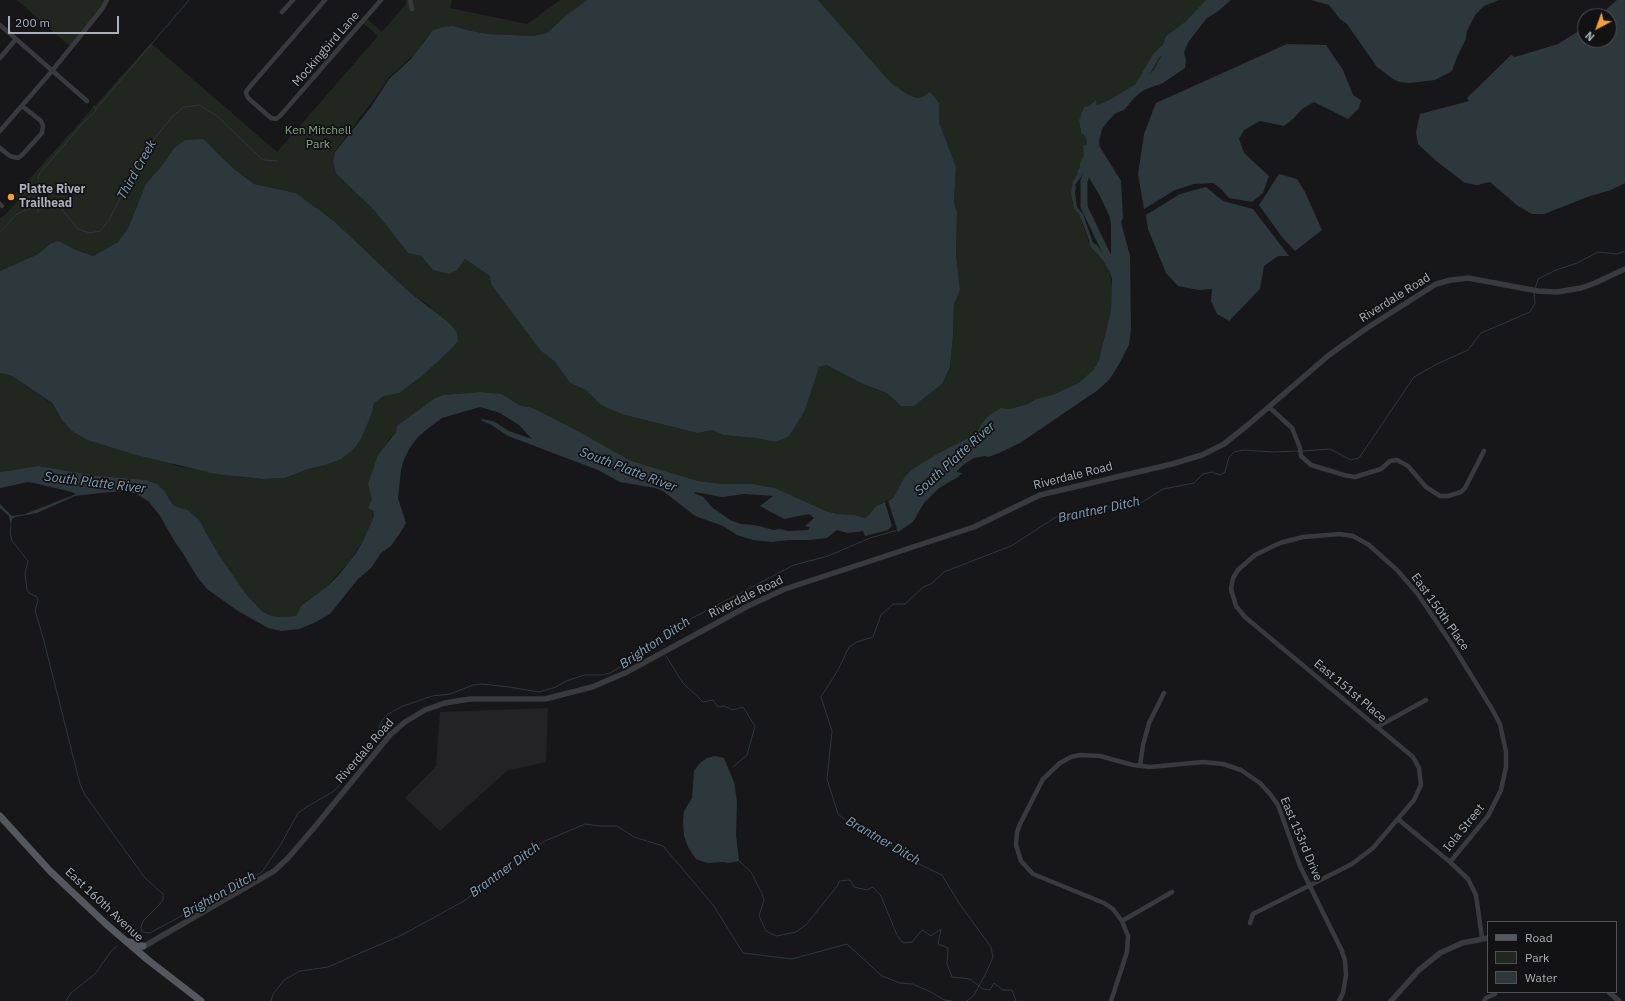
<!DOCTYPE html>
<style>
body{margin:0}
#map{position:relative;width:1625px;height:1001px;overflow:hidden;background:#171719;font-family:"IBM Plex Sans",sans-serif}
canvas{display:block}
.legend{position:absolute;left:1487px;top:921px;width:130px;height:72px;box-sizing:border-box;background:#121214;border:1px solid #4e5156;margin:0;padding:5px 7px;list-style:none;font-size:12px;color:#a9b0b9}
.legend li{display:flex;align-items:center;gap:8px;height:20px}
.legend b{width:20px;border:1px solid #4e5156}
.north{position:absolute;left:1577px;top:8px;width:40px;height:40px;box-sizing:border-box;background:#121214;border:1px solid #4e5156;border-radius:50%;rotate:221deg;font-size:11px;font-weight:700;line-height:16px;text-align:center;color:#a9b0b9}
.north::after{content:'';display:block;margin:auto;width:14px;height:18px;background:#f3a036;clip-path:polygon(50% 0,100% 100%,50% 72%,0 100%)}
.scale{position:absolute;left:8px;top:16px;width:111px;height:18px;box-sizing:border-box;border:2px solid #a9b0b9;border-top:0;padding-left:5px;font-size:12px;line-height:14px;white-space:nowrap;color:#a9b0b9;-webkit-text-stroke:3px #121214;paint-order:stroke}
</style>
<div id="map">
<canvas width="1625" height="1001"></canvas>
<ul class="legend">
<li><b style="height:5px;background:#54575d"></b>Road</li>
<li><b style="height:11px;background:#1f271f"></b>Park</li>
<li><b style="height:11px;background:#2d383d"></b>Water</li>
</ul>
<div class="north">N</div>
<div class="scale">200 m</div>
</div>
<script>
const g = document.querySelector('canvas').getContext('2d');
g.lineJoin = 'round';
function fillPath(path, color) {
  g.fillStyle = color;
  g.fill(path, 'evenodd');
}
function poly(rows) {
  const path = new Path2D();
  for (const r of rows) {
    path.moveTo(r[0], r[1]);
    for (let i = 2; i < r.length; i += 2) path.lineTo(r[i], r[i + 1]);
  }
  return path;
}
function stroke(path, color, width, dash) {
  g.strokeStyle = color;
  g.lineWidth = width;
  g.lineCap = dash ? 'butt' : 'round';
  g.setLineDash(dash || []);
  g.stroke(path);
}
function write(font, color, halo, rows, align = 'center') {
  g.font = font + ' "IBM Plex Sans",sans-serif';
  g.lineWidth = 3.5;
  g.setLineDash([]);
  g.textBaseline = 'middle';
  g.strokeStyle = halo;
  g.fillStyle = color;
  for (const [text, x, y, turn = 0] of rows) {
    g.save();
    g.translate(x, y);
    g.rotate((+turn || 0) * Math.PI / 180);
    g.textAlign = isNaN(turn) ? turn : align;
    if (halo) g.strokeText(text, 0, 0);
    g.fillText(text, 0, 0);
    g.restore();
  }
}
fillPath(poly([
 [548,708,546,762,507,771,440,831,405,798,436,766,440,712]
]), '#232326');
fillPath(poly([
 [17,0,107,0,72,46,67,44],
 [406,0,452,0,450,8,527,24,560,0,587,0,563,18,547,33,533,36,489,34,471,31,453,26,433,30,423,42,418,51,387,79,383,87,333,154,335,152,333,161,357,192,375,211,408,253,421,256,433,270,457,270,465,259,490,276,541,351,554,361,570,383,586,390,601,405,698,433,713,430,723,435,756,438,775,442,805,410,818,367,825,365,863,384,887,393,901,406,914,406,942,384,950,367,953,335,954,304,960,290,956,255,957,212,954,202,956,167,939,122,939,103,923,97,916,98,907,94,891,83,818,0,1206,0,1185,22,1166,36,1162,47,1167,44,1169,47,1163,53,1154,70,1141,81,1109,100,1097,105,1096,101,1089,106,1084,107,1079,120,1081,133,1083,134,1086,138,1087,144,1083,146,1084,155,1071,196,1074,209,1079,214,1090,246,1102,259,1110,272,1112,287,1111,310,1099,360,1094,369,1079,383,1052,395,1036,399,1028,404,1010,409,1001,408,982,423,977,432,972,437,962,441,904,478,894,497,876,506,869,515,864,518,855,515,837,514,826,511,775,488,753,484,723,484,698,481,631,461,578,431,533,408,519,405,502,394,480,392,443,395,435,398,398,426,396,432,389,439,376,463,371,478,370,491,372,499,371,504,374,516,363,541,349,562,324,589,302,605,296,616,278,617,269,615,263,612,246,594,219,555,206,531,181,508,174,506,169,498,146,480,98,476,38,466,0,472,0,373,12,376,52,404,62,420,177,466,240,477,262,479,285,478,308,469,325,465,355,448,362,437,372,413,374,403,384,396,398,393,431,307,407,290,334,221,296,193,254,184,234,169,216,151,174,148,163,164,146,184,128,228,118,242,93,256,76,250,50,244,38,254,0,271,0,218,7,213,18,200,14,196,151,43,277,152,378,36,362,22,366,18,382,32,406,4]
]), '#1f271f');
fillPath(poly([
 [587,0,818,0,891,83,907,94,916,98,923,97,930,92,939,103,939,122,956,167,954,202,957,212,956,255,960,290,954,304,953,335,950,367,942,384,914,406,901,406,887,393,863,384,826,365,819,367,805,410,789,436,775,442,756,438,723,435,713,430,698,433,622,414,601,405,586,390,570,383,554,361,541,351,491,284,490,276,465,259,457,270,449,274,433,270,421,256,408,253,375,211,336,173,333,161,335,152,371,107,389,79,411,59,433,30,443,27,453,26,471,31,489,34,533,36,547,33,563,18],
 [1206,0,1231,0,1217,12,1207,18,1189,41,1184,52,1186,60,1185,68,1163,83,1144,90,1135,97,1124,110,1116,113,1108,121,1102,129,1099,141,1100,147,1121,181,1123,218,1121,222,1130,256,1131,330,1129,345,1118,366,1109,380,1098,390,1020,443,999,453,988,457,985,456,974,458,963,465,956,472,962,473,958,477,939,488,924,503,913,522,898,532,888,501,894,497,904,478,911,470,939,453,972,436,977,432,982,423,989,415,1001,408,1010,409,1028,404,1036,399,1052,395,1079,383,1094,369,1099,360,1111,310,1112,279,1110,272,1102,259,1090,246,1089,240,1079,214,1074,209,1071,194,1073,181,1077,175,1078,170,1080,168,1080,163,1084,155,1083,146,1087,144,1086,138,1083,134,1081,133,1079,120,1084,107,1089,106,1096,100,1097,105,1109,100,1141,81,1154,70,1163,53,1169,47,1167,44,1162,47,1166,36,1185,22],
 [1085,171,1100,196,1109,215,1111,223,1111,269,1103,254,1097,245,1093,243,1083,214,1077,207,1075,193,1076,187,1075,185],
 [1311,0,1499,0,1484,6,1475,15,1467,31,1465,41,1457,57,1452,71,1435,80,1410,83,1400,82,1393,79,1377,67,1347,24,1340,19,1329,5],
 [1617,0,1625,0,1625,183,1611,190,1590,196,1544,214,1532,214,1518,206,1490,182,1477,185,1465,183,1435,160,1418,144,1416,132,1420,114,1469,101,1467,98,1511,55,1515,57,1558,44,1585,27,1585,40,1609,40,1609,16,1599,16],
 [1287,44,1326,45,1343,70,1353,95,1361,100,1359,108,1348,119,1314,102,1302,109,1294,118,1284,126,1260,121,1244,130,1239,139,1244,153,1269,176,1263,193,1252,202,1229,198,1221,189,1213,183,1194,184,1175,190,1144,209,1138,174,1144,134,1156,103],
 [203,139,234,169,254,184,296,193,334,221,407,290,449,323,457,333,458,341,450,350,423,375,399,393,384,396,374,403,372,413,362,437,355,448,341,459,325,465,308,469,285,478,262,479,216,474,136,455,88,440,72,431,62,420,52,403,12,376,0,373,0,271,38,254,50,244,58,241,76,250,93,256,118,242,128,228,146,184,163,164,174,148,185,140],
 [1279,174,1297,179,1305,192,1322,230,1295,251,1282,237,1259,205],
 [1206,187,1223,201,1253,209,1289,256,1278,256,1264,266,1260,289,1229,321,1217,314,1211,301,1212,289,1199,290,1178,286,1166,273,1148,229,1146,215,1180,194],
 [480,392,502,394,519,405,533,408,578,431,631,461,698,481,723,484,753,484,775,488,826,511,837,514,855,515,864,518,869,515,876,506,885,502,892,526,888,530,865,536,863,531,847,533,837,530,827,538,810,540,788,540,772,542,753,540,737,535,723,526,695,516,663,491,655,488,620,482,598,470,508,436,490,424,482,421,481,419,493,421,509,431,532,439,519,425,500,413,480,407,442,418,426,430,417,438,409,449,403,462,401,470,398,498,406,523,402,530,391,546,381,553,371,568,358,579,330,614,314,623,299,629,281,631,268,628,238,611,207,589,198,578,182,552,175,542,160,516,149,502,137,494,124,491,100,493,75,496,37,513,15,517,12,519,11,526,9,516,0,508,0,504,12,516,25,514,76,494,72,492,34,483,28,482,0,488,0,472,38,466,98,476,146,480,157,484,164,491,174,506,187,510,199,520,219,555,246,594,263,612,269,615,278,617,296,616,302,605,324,589,338,576,356,553,363,541,374,516,373,511,368,508,372,499,368,484,378,455,396,432,397,426,435,398,443,395],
 [695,492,722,497,744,494,773,496,760,506,784,519,809,514,814,518,805,526,810,527,808,530,788,531,780,529,774,530,754,525,741,524,730,520,713,508,703,497,694,493],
 [715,756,724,758,734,782,737,801,736,835,739,861,728,863,723,862,707,863,696,859,688,847,684,836,683,821,684,811,692,798,694,771,700,763,707,758]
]), '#2d383d');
stroke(poly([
 [96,109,189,0],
 [38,180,39,174,83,123,95,112,96,109,93,106],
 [38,194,38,212],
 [0,232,17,214,39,204,46,203,60,207,78,229,90,233,100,231,109,220,131,177,154,139,172,117,184,107,199,105,217,116,263,160,278,161],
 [1535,289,1538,279,1556,270,1577,263,1598,252,1617,254,1625,251],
 [1303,451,1330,449,1351,460,1359,458,1414,377,1437,364,1468,350,1481,333,1530,312,1535,303,1534,292],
 [11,526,10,533,12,541,28,561,25,574,27,590,29,593,37,597,38,601,35,610,44,641,80,784,85,795,145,878,163,894,163,900,158,906,143,921,141,927,142,932],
 [659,641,665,646],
 [666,656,683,683,703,702,713,700,718,707,724,706,733,710,743,707,755,726,747,755,733,767],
 [739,861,751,872,762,894,764,900,759,916,766,931,776,936,796,932,806,925,838,885,839,881,850,880,854,887,867,890,873,887,881,896,897,935,903,943,912,942,922,930,931,936,941,929,938,944,948,948,947,964,952,977,970,979,983,989,990,990,994,983,1003,990,1012,990,1016,1001],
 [143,932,150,933,262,872,281,844,298,813,305,808,334,791,344,780,351,765,372,746,382,720,388,714,403,706,432,696,450,694,473,685,482,684,509,687,539,692,556,687,566,681,584,675,602,675,610,673,641,655,677,626,794,565,828,556,870,538,898,530],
 [66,1001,71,993,95,974,112,950,117,946],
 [271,1001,273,994,284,980,300,971,328,967,402,935,464,901,510,864,545,841,585,824,599,826,617,826,634,837,663,846,714,906,743,953,792,959,847,944,882,976,900,983,913,984,931,992,944,1000,952,1001],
 [967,1001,974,995,986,973,993,957,991,947,959,903,942,875,921,865,889,844,855,828,838,814,827,779,832,731,821,697,838,670,849,647,857,642,873,637,881,615,893,604,905,604,923,587,931,584,944,572,1011,546,1056,517,1098,510,1118,504,1141,503,1163,489,1194,483,1203,474,1212,472,1220,475,1225,472,1229,457,1234,452,1244,450,1273,452,1299,451]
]), '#2d383d', 1);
stroke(poly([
 [1138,87,1156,56,1175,38],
 [1089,167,1084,181,1084,207,1115,271]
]), '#2d383d', 7);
stroke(poly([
 [325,0,247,90,246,93,248,98,271,118,276,119,280,116,381,0],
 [410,0,412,9],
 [282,12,293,0],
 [0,25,87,101],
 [0,58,16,39],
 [0,131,52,71,102,9,107,0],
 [0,148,10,156,18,158,22,155,42,133,43,126,41,121,22,106],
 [0,204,2,206],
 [1269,407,1292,428,1300,448,1301,456,1311,465,1344,475,1355,477,1381,469,1390,461,1397,460,1408,466,1426,487,1440,496,1448,496,1461,492,1465,488,1484,451],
 [1377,727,1426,700],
 [1140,766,1143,745,1149,723,1164,693],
 [1399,820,1450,862,1468,879,1476,895,1482,938],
 [1122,921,1172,892],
 [1250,923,1253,914,1352,864,1373,848,1414,800,1421,785,1419,768,1413,757,1245,617,1236,606,1231,589,1233,578,1238,570,1255,555,1280,543,1303,537,1340,534,1353,536,1369,545,1397,570,1417,593,1453,646,1492,709,1500,724,1506,752,1506,767,1501,790,1488,816,1450,862],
 [1111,1001,1127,952,1128,936,1122,921,1113,909,1104,903,1033,874,1021,861,1016,845,1017,832,1020,824,1043,779,1060,763,1071,757,1080,755,1100,756,1133,765,1150,767,1203,762,1223,764,1241,770,1260,783,1270,794,1278,805,1300,866,1342,951,1345,961,1346,975,1343,993,1339,1001],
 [1484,1001,1486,998,1495,994]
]), '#383a3e', 4.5);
stroke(poly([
 [141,948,274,871,288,858,313,829,390,735,405,722,425,710,445,703,470,699,545,699,592,687,625,673,748,606,785,589,974,527,1040,495,1172,464,1202,455,1224,444,1249,424,1329,355,1367,328,1436,284,1451,280,1468,278,1538,291,1557,292,1581,288,1595,283,1625,269],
 [1609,992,1619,1001],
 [1391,1001,1419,970,1440,953,1462,943,1488,938]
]), '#383a3e', 5.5);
stroke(poly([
 [0,816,50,871,106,924,148,960,201,1001],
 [130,942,136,945,143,946]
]), '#54575d', 7);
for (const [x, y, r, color] of [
 [11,197,4,"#f3a036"]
]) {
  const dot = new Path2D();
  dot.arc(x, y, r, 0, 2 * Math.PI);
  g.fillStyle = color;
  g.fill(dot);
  stroke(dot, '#121214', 1.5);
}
write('12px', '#a9b0b9', '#121214', [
 ["Mockingbird Lane",326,49,-49],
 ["Riverdale Road",1395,298,-32],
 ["Riverdale Road",1073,476,-14],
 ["Riverdale Road",746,597,-26],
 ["East 150th Place",1440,612,55],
 ["East 151st Place",1350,691,40],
 ["Riverdale Road",365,751,-49],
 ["Iola Street",1464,828,-51],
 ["East 153rd Drive",1301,839,67],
 ["East 160th Avenue",104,905,43]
]);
write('12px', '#82a480', '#121214', [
 ["Ken Mitchell",318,131],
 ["Park",318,145]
]);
write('bold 12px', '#a9b0b9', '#121214', [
 ["Platte River",19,190],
 ["Trailhead",19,204]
], 'left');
write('italic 13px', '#80a1b4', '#121214', [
 ["Third Creek",137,170,-61],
 ["South Platte River",955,459,-42],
 ["South Platte River",628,470,21],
 ["South Platte River",95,483,7],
 ["Brantner Ditch",1099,510,-12],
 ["Brighton Ditch",655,643,-34],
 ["Brantner Ditch",883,841,30],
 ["Brantner Ditch",505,870,-36],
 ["Brighton Ditch",219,895,-29]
]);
</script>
